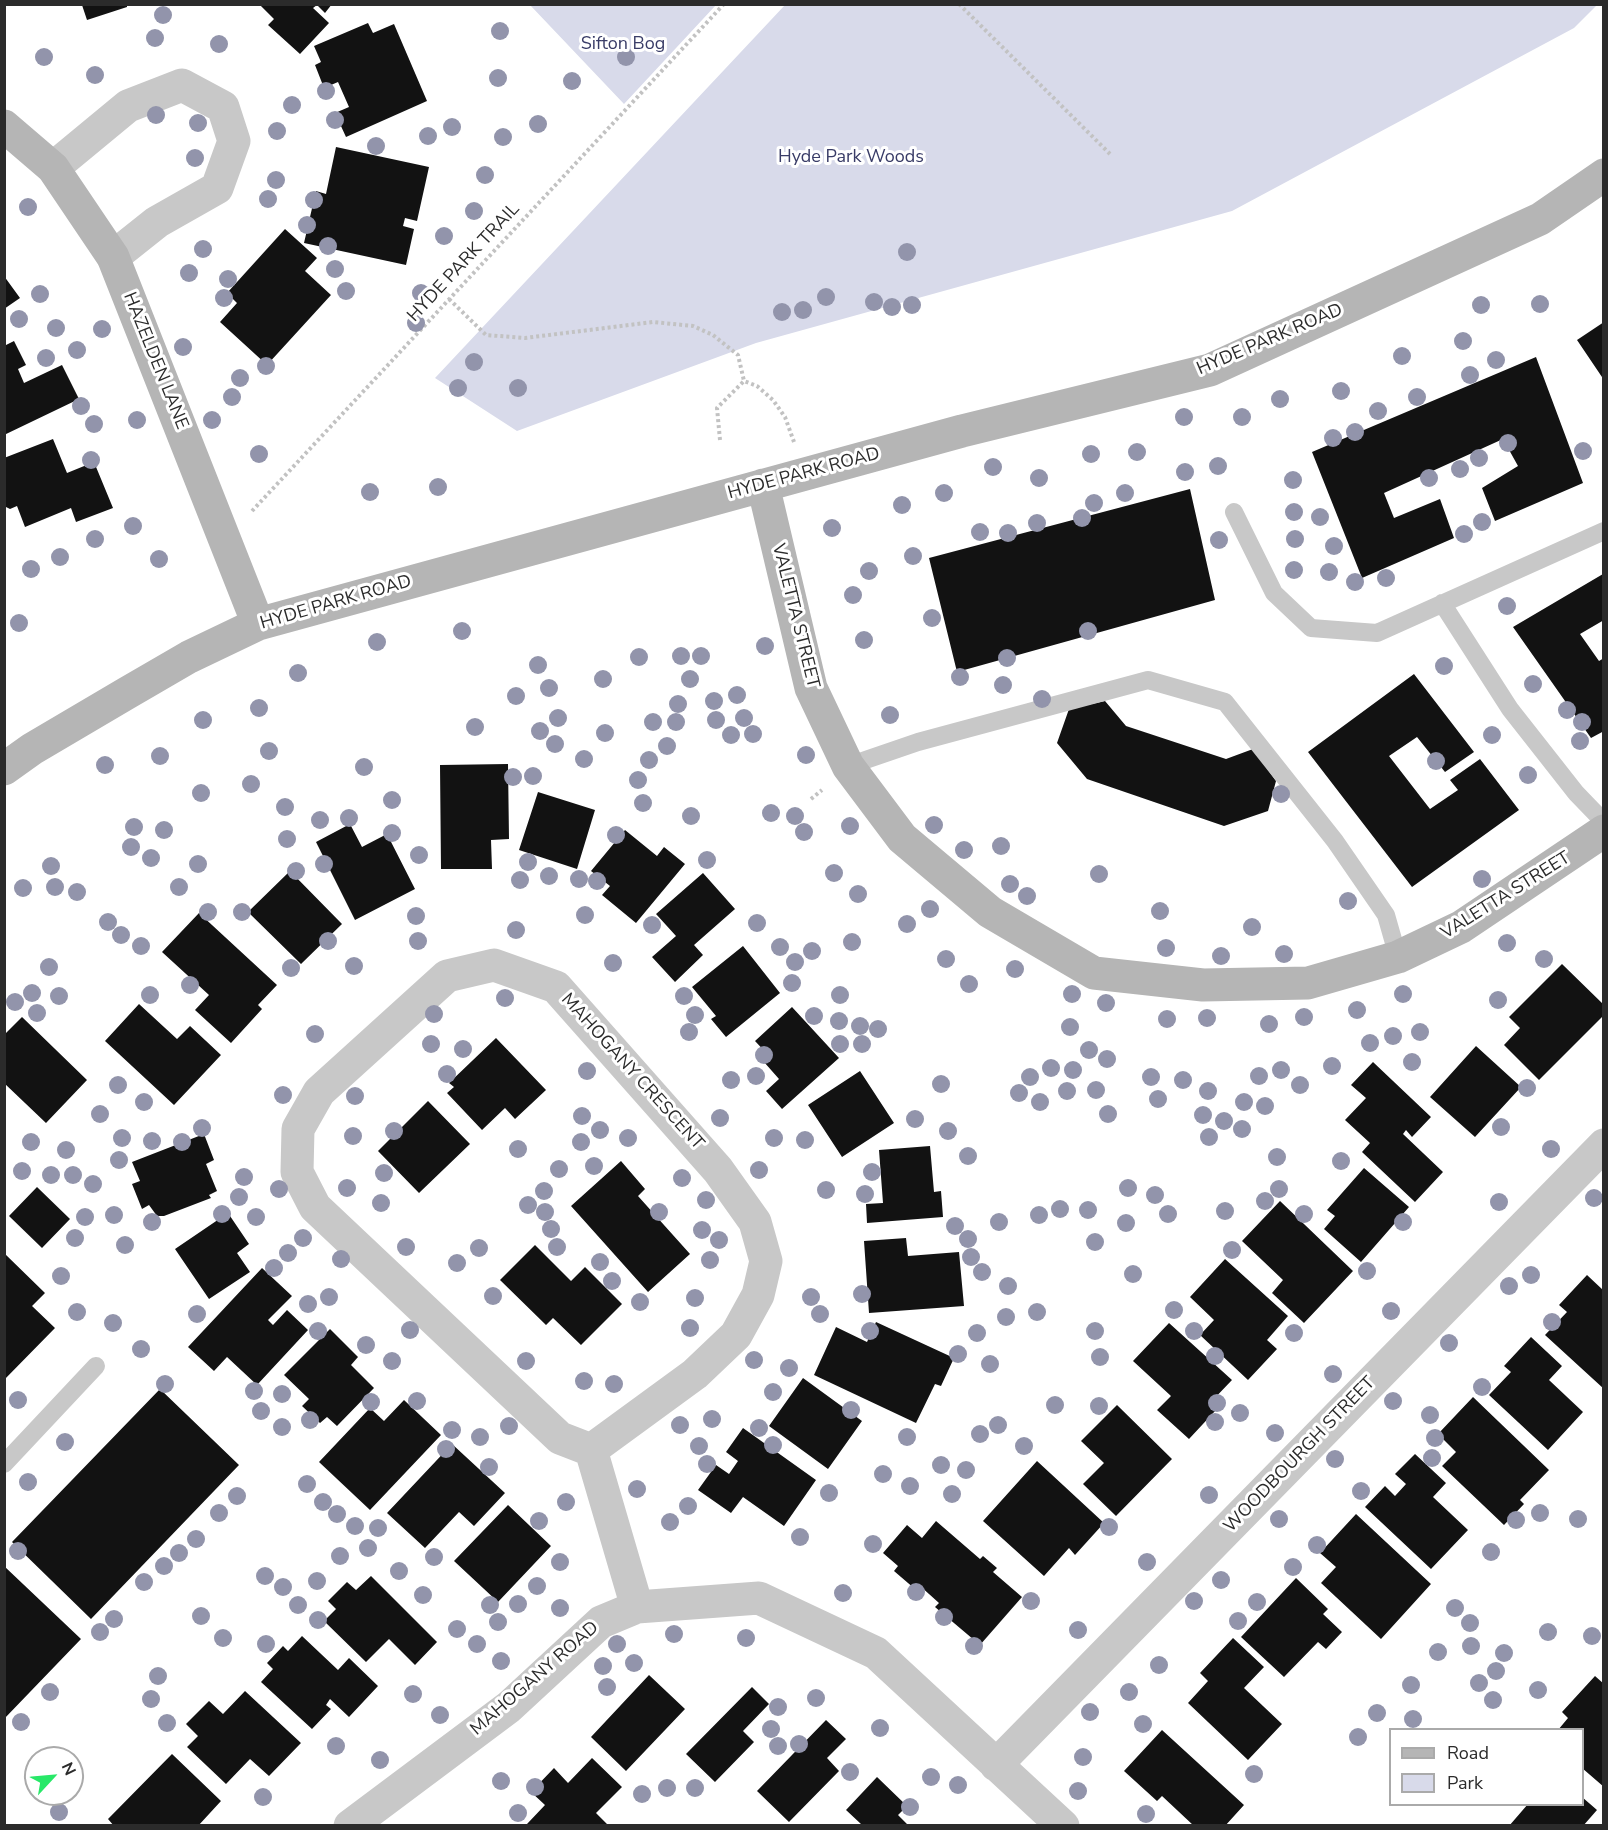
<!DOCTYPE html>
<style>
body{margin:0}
#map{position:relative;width:1608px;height:1830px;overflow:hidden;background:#fff;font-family:"Nunito Sans",sans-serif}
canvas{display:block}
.frame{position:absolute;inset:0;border:6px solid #2b2b2b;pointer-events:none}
.legend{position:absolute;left:1389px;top:1728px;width:195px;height:78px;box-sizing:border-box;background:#fff;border:2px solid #aaa;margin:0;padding:8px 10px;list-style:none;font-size:18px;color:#2b2b2b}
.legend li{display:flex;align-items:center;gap:12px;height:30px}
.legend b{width:30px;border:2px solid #aaa}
.north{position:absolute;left:24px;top:1746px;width:60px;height:60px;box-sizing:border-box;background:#fff;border:2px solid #aaa;border-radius:50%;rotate:64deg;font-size:16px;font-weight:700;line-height:24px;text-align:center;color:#2b2b2b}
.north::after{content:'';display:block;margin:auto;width:21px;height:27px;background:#28e868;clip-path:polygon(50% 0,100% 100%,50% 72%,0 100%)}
</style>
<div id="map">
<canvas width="1608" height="1830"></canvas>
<div class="frame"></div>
<ul class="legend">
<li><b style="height:8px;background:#b5b5b5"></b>Road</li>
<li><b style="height:16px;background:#d8daea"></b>Park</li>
</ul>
<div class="north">N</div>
</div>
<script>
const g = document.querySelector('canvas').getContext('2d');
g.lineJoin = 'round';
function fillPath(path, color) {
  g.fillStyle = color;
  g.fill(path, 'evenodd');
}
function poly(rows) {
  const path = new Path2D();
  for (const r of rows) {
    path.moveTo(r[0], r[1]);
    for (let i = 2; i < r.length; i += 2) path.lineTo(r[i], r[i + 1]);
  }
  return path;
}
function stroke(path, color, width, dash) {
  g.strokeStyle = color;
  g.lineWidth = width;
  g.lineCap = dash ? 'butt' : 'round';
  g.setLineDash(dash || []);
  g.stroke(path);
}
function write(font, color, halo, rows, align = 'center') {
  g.font = font + ' "Nunito Sans",sans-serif';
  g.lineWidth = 6;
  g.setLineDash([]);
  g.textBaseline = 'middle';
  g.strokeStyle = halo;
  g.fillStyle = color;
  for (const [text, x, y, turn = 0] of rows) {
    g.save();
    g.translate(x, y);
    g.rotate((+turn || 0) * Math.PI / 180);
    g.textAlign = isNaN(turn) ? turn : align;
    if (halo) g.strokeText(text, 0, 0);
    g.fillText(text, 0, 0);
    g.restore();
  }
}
fillPath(poly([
 [530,5,716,5,624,104],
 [785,5,785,4,1597,5,1574,28,1232,211,756,343,517,431,435,378]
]), '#d8daea');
fillPath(poly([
 [259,4,332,4,325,13,317,5,313,8,329,23,300,54,268,25,274,19],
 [82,5,127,5,127,7,87,20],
 [368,23,373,33,394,24,427,101,346,137,335,113,349,107,338,82,324,88,315,65,321,62,314,46],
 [336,147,429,167,417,221,405,218,403,226,414,229,406,265,304,243,316,191,326,194],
 [285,229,317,258,305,271,331,295,267,365,220,322,237,303,227,293],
 [4,276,20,298,4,309],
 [1604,322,1604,380,1577,340],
 [14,341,26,365,18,369,24,383,62,365,79,399,4,435,4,346],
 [1536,357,1583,483,1495,521,1482,488,1518,466,1503,439,1384,493,1394,518,1440,499,1454,538,1362,578,1312,452],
 [53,439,67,473,94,462,113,508,76,522,71,508,25,527,17,506,10,509,4,506,4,458],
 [1190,489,1215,600,957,672,929,558],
 [1603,574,1604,620,1580,634,1599,661,1604,658,1604,731,1591,738,1513,627],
 [1414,674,1474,752,1445,772,1417,737,1389,756,1430,809,1458,790,1450,780,1480,759,1519,810,1412,887,1308,752],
 [1105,701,1126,726,1226,759,1253,749,1276,781,1268,811,1224,826,1087,779,1057,743,1069,709],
 [508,764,509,839,491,840,492,869,441,869,440,765],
 [538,792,595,810,577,869,519,850],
 [350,824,362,847,387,834,415,889,355,920,316,842],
 [625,830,657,856,664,847,685,864,636,923,602,895,610,886,591,871],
 [290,871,342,924,301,964,248,912],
 [703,873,735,909,694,945,703,955,675,982,652,957,676,936,656,914],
 [199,913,277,985,258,1005,262,1009,231,1043,195,1010,209,995,162,952],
 [743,946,780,993,726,1037,711,1019,716,1016,692,987],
 [1562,964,1604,1005,1604,1015,1539,1080,1504,1045,1520,1028,1509,1017],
 [139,1004,177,1039,190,1026,221,1055,174,1105,105,1041],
 [792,1007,839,1058,782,1109,766,1091,779,1079,764,1062,770,1057,755,1041],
 [22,1017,87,1080,46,1123,4,1083,4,1035],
 [496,1038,546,1090,515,1119,505,1108,482,1130,447,1093,454,1087,449,1083],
 [1476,1046,1521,1087,1475,1137,1430,1097],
 [1373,1062,1431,1117,1412,1137,1406,1130,1403,1134,1443,1172,1415,1202,1362,1152,1370,1143,1345,1120,1366,1098,1351,1085],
 [860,1071,894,1123,842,1157,808,1105],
 [428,1101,470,1144,419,1193,378,1151],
 [204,1134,214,1160,206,1164,217,1191,209,1195,211,1198,164,1216,157,1216,149,1205,142,1209,132,1184,140,1181,132,1162],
 [930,1146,934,1192,941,1191,943,1217,867,1223,866,1204,883,1203,879,1150],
 [621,1161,645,1189,638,1196,690,1254,648,1292,571,1206],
 [1364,1168,1409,1207,1361,1262,1324,1229,1335,1216,1327,1210],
 [37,1187,70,1219,42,1248,9,1216],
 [1280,1201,1353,1271,1304,1323,1272,1293,1283,1280,1242,1241],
 [228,1213,249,1244,237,1253,250,1272,209,1299,175,1249],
 [906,1238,908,1256,959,1252,964,1306,869,1313,864,1241],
 [535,1245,571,1281,585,1267,622,1304,581,1345,553,1318,546,1325,500,1280],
 [4,1253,45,1293,32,1306,55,1328,4,1380],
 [1225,1259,1288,1316,1267,1340,1277,1349,1248,1380,1200,1335,1214,1320,1190,1297],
 [262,1268,292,1296,268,1320,273,1325,287,1310,308,1330,257,1385,227,1357,214,1371,188,1347],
 [1587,1275,1604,1291,1604,1389,1545,1335,1567,1312,1559,1305],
 [876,1322,954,1358,941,1386,935,1384,916,1423,814,1375,836,1327,867,1342],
 [1169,1323,1232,1380,1210,1403,1216,1410,1189,1439,1157,1410,1171,1396,1133,1361],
 [330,1329,358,1357,351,1365,374,1388,337,1426,327,1417,320,1423,302,1406,309,1399,284,1375],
 [1531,1337,1562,1366,1549,1380,1583,1412,1548,1450,1489,1395,1511,1372,1504,1366],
 [803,1378,862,1421,828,1469,769,1426],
 [160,1389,239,1465,91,1619,12,1542],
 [1473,1397,1549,1470,1520,1500,1524,1504,1504,1525,1442,1466,1456,1452,1438,1434],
 [404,1400,441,1435,370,1510,319,1462,370,1408,384,1421],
 [1117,1405,1172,1459,1116,1516,1083,1484,1104,1463,1081,1441],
 [743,1428,816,1480,784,1526,743,1497,731,1513,698,1490,716,1465,729,1474,738,1461,726,1452],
 [452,1444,505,1493,474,1526,459,1512,425,1548,387,1513],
 [1415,1454,1446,1483,1433,1497,1468,1530,1431,1569,1365,1507,1385,1486,1395,1496,1406,1484,1395,1474],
 [1037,1461,1104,1523,1075,1555,1069,1548,1044,1576,983,1521],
 [508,1505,551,1546,498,1602,454,1561],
 [1356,1514,1431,1584,1381,1639,1321,1583,1336,1567,1320,1553],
 [936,1521,980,1559,983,1556,997,1568,993,1572,1022,1597,980,1645,935,1607,939,1603,919,1585,915,1589,894,1571,898,1566,883,1553,907,1525,922,1538],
 [4,1566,81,1639,4,1719],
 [371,1576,437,1642,415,1665,389,1639,366,1662,324,1621,336,1609,328,1601,347,1582,356,1590],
 [1296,1578,1328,1609,1323,1614,1342,1632,1326,1649,1318,1642,1284,1677,1241,1637],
 [302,1636,338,1670,349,1658,378,1686,349,1717,330,1699,326,1705,331,1709,312,1729,261,1682,273,1669,267,1663,283,1646,288,1651],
 [1233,1638,1264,1667,1244,1688,1282,1724,1248,1760,1188,1703,1208,1681,1200,1673],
 [649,1675,685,1709,626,1771,591,1737],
 [1595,1676,1604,1684,1604,1787,1582,1768,1582,1730,1558,1730,1568,1718,1562,1712],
 [752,1687,769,1704,743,1731,754,1742,715,1782,686,1754],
 [245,1691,301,1743,269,1776,250,1759,226,1784,187,1747,198,1736,186,1724,209,1701,223,1714],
 [826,1720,846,1739,827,1758,839,1771,789,1822,757,1791],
 [1162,1730,1244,1805,1225,1826,1194,1826,1162,1796,1157,1801,1124,1771],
 [172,1754,221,1801,198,1826,114,1826,108,1819],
 [592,1758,622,1787,596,1813,609,1826,529,1826,527,1824,545,1805,531,1792,554,1768,568,1783],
 [877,1777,907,1806,898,1815,909,1826,859,1826,861,1824,846,1810],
 [1582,1797,1597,1810,1583,1826,1509,1826,1528,1804,1582,1804]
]), '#121212');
stroke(poly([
 [959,4,1110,154],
 [449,299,486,335,525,338,653,322,693,326,713,335,738,355,744,381],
 [720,440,717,408,744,381,757,386,773,400,785,417,794,442],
 [252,511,724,4],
 [811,799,822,790]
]), '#c2c2c2', 4, [3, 3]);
stroke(poly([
 [1234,512,1274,593,1311,628,1377,633,1604,531],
 [1442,603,1510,709,1576,793,1604,822],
 [848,766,918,742,1148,680,1225,702,1335,841,1386,915,1398,957],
 [4,1464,96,1366]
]), '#c8c8c8', 18);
stroke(poly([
 [53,168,128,106,182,85,223,107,234,141,217,188,157,222,113,257],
 [591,1450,695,1374,736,1335,758,1295,766,1261,755,1222,718,1170,556,987,494,965,447,976,319,1092,298,1129,297,1172,315,1207,560,1438,591,1450,637,1607],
 [996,1765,1604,1145],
 [350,1826,509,1707,601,1622,637,1607,759,1598,876,1653,1063,1826]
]), '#c8c8c8', 33);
stroke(poly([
 [4,126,53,168,113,257,258,624],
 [763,485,811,688,848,766,902,838,990,912,1094,973,1203,985,1308,983,1398,957,1461,927,1604,831],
 [4,769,32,749,127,693,189,657,258,624,962,431,1210,370,1540,219,1604,175]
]), '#b5b5b5', 33);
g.fillStyle = '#9294ab';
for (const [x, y] of [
 [163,15],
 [500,31],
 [155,38],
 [219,44],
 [44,57],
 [626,57],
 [95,75],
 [498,78],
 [572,81],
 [326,91],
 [292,105],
 [156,115],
 [335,120],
 [198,123],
 [538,124],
 [452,127],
 [277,131],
 [428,136],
 [503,137],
 [376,146],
 [195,158],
 [485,175],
 [276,180],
 [268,199],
 [314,200],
 [28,207],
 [474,211],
 [307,225],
 [444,236],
 [328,246],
 [203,249],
 [907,252],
 [335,269],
 [189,273],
 [228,279],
 [346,291],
 [421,293],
 [40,294],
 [826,297],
 [224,298],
 [874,302],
 [1540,304],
 [912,305],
 [1481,305],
 [892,307],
 [803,310],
 [782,312],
 [19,319],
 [416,323],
 [56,328],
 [102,329],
 [1463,341],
 [183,347],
 [77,350],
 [1402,356],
 [46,358],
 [1496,360],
 [474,362],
 [266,366],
 [1470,375],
 [240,378],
 [458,388],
 [518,388],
 [1341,391],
 [232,397],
 [1417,397],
 [1280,399],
 [81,406],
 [1378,411],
 [1184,417],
 [1242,417],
 [137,420],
 [212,420],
 [94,424],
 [1355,432],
 [1333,438],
 [1508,443],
 [1583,451],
 [1137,452],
 [259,454],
 [1091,454],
 [1479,458],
 [91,460],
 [1218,466],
 [993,467],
 [1460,469],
 [1185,472],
 [1039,478],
 [1429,478],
 [1293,480],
 [438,487],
 [370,492],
 [944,493],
 [1125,493],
 [1094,503],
 [902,505],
 [1294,512],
 [1320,517],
 [1082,518],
 [1482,522],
 [1037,523],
 [133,526],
 [832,528],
 [980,532],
 [1008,533],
 [1464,534],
 [95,539],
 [1295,539],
 [1219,540],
 [1334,546],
 [913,556],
 [60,557],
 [159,559],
 [31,569],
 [1294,570],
 [869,571],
 [1329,572],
 [1386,578],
 [1355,582],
 [853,595],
 [1507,606],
 [932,618],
 [19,623],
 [462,631],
 [1088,631],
 [864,640],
 [377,642],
 [765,646],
 [681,656],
 [701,656],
 [639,657],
 [1007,658],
 [538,665],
 [1444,666],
 [298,673],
 [960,677],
 [603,679],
 [690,679],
 [1533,684],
 [1003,685],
 [549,688],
 [737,695],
 [516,696],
 [1042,699],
 [714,701],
 [678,704],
 [259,708],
 [1567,710],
 [890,715],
 [558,718],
 [744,718],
 [203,720],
 [716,720],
 [653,722],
 [676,722],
 [1582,722],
 [475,727],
 [540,731],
 [605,733],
 [753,734],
 [731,735],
 [1492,735],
 [1580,741],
 [555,744],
 [667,746],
 [269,751],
 [806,755],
 [160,756],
 [584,759],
 [649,760],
 [1436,761],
 [105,765],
 [364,767],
 [1528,775],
 [533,776],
 [513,777],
 [638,780],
 [251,784],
 [201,793],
 [1281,794],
 [392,800],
 [643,803],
 [285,807],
 [771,813],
 [691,816],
 [795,816],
 [349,818],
 [320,820],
 [934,825],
 [850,826],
 [134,827],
 [164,830],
 [804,832],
 [392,833],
 [616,835],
 [287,839],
 [1001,846],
 [131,847],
 [964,850],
 [419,855],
 [151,858],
 [707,860],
 [528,862],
 [198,864],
 [324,864],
 [51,866],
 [296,871],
 [834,873],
 [1099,874],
 [549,876],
 [579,879],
 [1482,879],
 [520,880],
 [597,881],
 [1010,884],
 [55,887],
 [179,887],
 [23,888],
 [77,892],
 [858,894],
 [1027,896],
 [1348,901],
 [930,909],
 [1160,911],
 [208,912],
 [242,912],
 [585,915],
 [416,916],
 [108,922],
 [757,923],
 [907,924],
 [652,925],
 [1252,927],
 [516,930],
 [121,935],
 [328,941],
 [418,941],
 [852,942],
 [1507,943],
 [141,946],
 [780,947],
 [1166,948],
 [812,951],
 [1284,954],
 [1221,956],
 [946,959],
 [1544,959],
 [795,962],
 [613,963],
 [354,966],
 [49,967],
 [291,968],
 [1015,969],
 [792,983],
 [969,984],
 [190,985],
 [32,993],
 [1072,994],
 [1403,994],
 [150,995],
 [840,995],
 [59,996],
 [684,996],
 [505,998],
 [1498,1000],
 [15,1002],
 [1106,1003],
 [1357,1010],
 [37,1013],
 [434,1014],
 [695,1015],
 [814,1016],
 [1304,1017],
 [1207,1018],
 [1167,1019],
 [839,1021],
 [1269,1024],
 [860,1026],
 [1070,1027],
 [878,1029],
 [689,1032],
 [1420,1032],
 [315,1034],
 [1393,1036],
 [1370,1043],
 [431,1044],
 [840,1044],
 [862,1044],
 [463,1049],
 [1089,1050],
 [764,1055],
 [1107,1059],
 [1412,1062],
 [1332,1066],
 [1051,1068],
 [1073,1070],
 [1281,1070],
 [587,1071],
 [447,1074],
 [756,1076],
 [1259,1076],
 [1030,1077],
 [1151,1077],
 [731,1080],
 [1183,1080],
 [941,1084],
 [118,1085],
 [1300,1085],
 [1527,1088],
 [1096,1090],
 [1067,1091],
 [1208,1091],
 [1019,1093],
 [283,1095],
 [355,1096],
 [1158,1099],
 [144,1102],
 [1040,1102],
 [1244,1102],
 [1265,1106],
 [100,1114],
 [1108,1114],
 [1203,1115],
 [582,1116],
 [720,1118],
 [915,1119],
 [1224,1121],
 [1501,1127],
 [202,1128],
 [1242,1129],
 [600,1130],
 [394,1131],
 [948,1131],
 [353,1136],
 [1209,1137],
 [122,1138],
 [628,1138],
 [774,1138],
 [805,1140],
 [152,1141],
 [31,1142],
 [182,1142],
 [581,1142],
 [518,1149],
 [1551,1149],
 [66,1150],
 [968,1156],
 [1277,1157],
 [119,1160],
 [1341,1161],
 [594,1166],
 [559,1169],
 [759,1170],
 [22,1171],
 [872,1172],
 [384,1173],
 [51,1175],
 [73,1175],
 [244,1177],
 [682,1178],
 [93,1184],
 [347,1188],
 [1128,1188],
 [279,1189],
 [1279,1189],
 [826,1190],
 [544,1191],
 [865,1194],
 [1155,1195],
 [239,1197],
 [1594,1198],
 [706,1200],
 [1265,1201],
 [1499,1202],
 [381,1203],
 [528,1205],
 [1060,1209],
 [1088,1210],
 [1225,1211],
 [545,1212],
 [659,1212],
 [222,1214],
 [1168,1214],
 [1304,1214],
 [114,1215],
 [1039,1215],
 [85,1217],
 [256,1217],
 [152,1222],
 [999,1222],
 [1403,1222],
 [1126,1223],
 [955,1226],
 [551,1229],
 [702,1230],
 [75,1238],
 [303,1238],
 [968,1239],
 [719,1240],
 [1095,1242],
 [125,1245],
 [406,1247],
 [557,1247],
 [479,1248],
 [1232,1250],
 [288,1253],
 [971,1257],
 [341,1259],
 [710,1260],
 [600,1262],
 [457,1263],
 [274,1268],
 [1367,1271],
 [982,1272],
 [1133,1274],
 [1531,1275],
 [61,1276],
 [612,1281],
 [1008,1286],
 [1509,1286],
 [862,1294],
 [493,1296],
 [329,1297],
 [811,1297],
 [695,1298],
 [640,1302],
 [308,1304],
 [1174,1310],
 [1391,1311],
 [77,1312],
 [1037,1312],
 [197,1314],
 [820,1314],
 [1006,1317],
 [1552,1322],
 [113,1323],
 [690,1328],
 [410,1330],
 [318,1331],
 [870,1331],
 [1095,1331],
 [1194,1331],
 [977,1333],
 [1294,1333],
 [1449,1343],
 [366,1345],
 [141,1349],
 [958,1354],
 [1215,1356],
 [1100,1357],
 [754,1360],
 [392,1361],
 [526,1361],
 [990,1364],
 [789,1368],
 [1333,1374],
 [584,1381],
 [165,1384],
 [614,1384],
 [1482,1387],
 [254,1391],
 [773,1392],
 [282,1394],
 [18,1400],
 [417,1401],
 [1393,1401],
 [371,1402],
 [1217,1403],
 [1055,1405],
 [1099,1406],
 [851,1410],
 [261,1411],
 [1240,1413],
 [1430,1415],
 [712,1419],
 [310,1420],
 [1215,1422],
 [680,1425],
 [998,1425],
 [509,1426],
 [282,1427],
 [759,1428],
 [452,1430],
 [1275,1433],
 [980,1434],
 [480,1437],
 [907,1437],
 [1435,1438],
 [65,1442],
 [773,1445],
 [699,1446],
 [1024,1446],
 [446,1449],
 [1432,1458],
 [1335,1459],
 [707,1464],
 [941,1465],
 [489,1467],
 [966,1470],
 [883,1474],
 [28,1482],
 [307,1484],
 [910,1486],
 [637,1489],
 [1361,1491],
 [829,1493],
 [952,1494],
 [1209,1495],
 [237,1496],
 [323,1502],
 [566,1502],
 [688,1506],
 [219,1513],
 [1540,1513],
 [337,1514],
 [1279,1519],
 [1578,1519],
 [1516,1520],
 [539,1521],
 [670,1522],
 [355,1526],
 [1109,1527],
 [378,1528],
 [800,1537],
 [196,1539],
 [873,1544],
 [1317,1545],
 [368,1548],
 [18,1551],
 [1491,1552],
 [179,1553],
 [340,1556],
 [434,1557],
 [560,1562],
 [1147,1562],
 [164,1566],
 [1293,1567],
 [399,1571],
 [265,1576],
 [1221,1580],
 [317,1581],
 [144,1582],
 [537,1586],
 [283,1587],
 [916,1592],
 [843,1593],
 [423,1595],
 [1031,1601],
 [1194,1601],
 [1257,1602],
 [518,1604],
 [298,1605],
 [490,1605],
 [560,1608],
 [1455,1608],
 [201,1616],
 [944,1617],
 [114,1619],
 [318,1620],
 [1238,1621],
 [498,1622],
 [1470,1623],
 [457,1629],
 [1078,1630],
 [100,1632],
 [1548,1632],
 [674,1634],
 [1592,1636],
 [223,1638],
 [746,1638],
 [266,1644],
 [477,1644],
 [617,1644],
 [974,1646],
 [1471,1646],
 [1438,1652],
 [1504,1653],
 [501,1661],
 [634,1663],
 [1159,1665],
 [603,1666],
 [1496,1671],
 [158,1676],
 [1479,1683],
 [1411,1685],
 [607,1687],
 [1538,1690],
 [50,1692],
 [1129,1692],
 [413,1694],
 [816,1698],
 [151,1699],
 [1493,1700],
 [778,1707],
 [1090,1712],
 [1377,1713],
 [440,1715],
 [1413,1719],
 [21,1722],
 [167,1723],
 [1143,1724],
 [880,1728],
 [771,1729],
 [1358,1737],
 [799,1744],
 [336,1746],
 [778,1746],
 [1083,1757],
 [380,1760],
 [850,1772],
 [1254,1774],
 [931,1777],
 [501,1781],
 [958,1785],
 [535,1787],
 [667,1788],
 [695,1788],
 [1078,1791],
 [642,1794],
 [263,1797],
 [910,1807],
 [59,1812],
 [518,1813],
 [1146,1814]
]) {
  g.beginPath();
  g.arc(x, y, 9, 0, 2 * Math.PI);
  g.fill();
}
write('18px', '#393c67', '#fff', [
 ["Sifton Bog",623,45],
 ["Hyde Park Woods",851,158]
]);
write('18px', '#2b2b2b', '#fff', [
 ["HYDE PARK TRAIL",464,263,-47],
 ["HYDE PARK ROAD",1270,340,-23],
 ["HAZELDEN LANE",155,361,68],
 ["HYDE PARK ROAD",804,474,-15],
 ["HYDE PARK ROAD",336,603,-16],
 ["VALETTA STREET",795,616,76],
 ["VALETTA STREET",1506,896,-32],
 ["MAHOGANY CRESCENT",632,1072,48],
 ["WOODBOURGH STREET",1300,1455,-46],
 ["MAHOGANY ROAD",535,1679,-41]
]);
</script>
